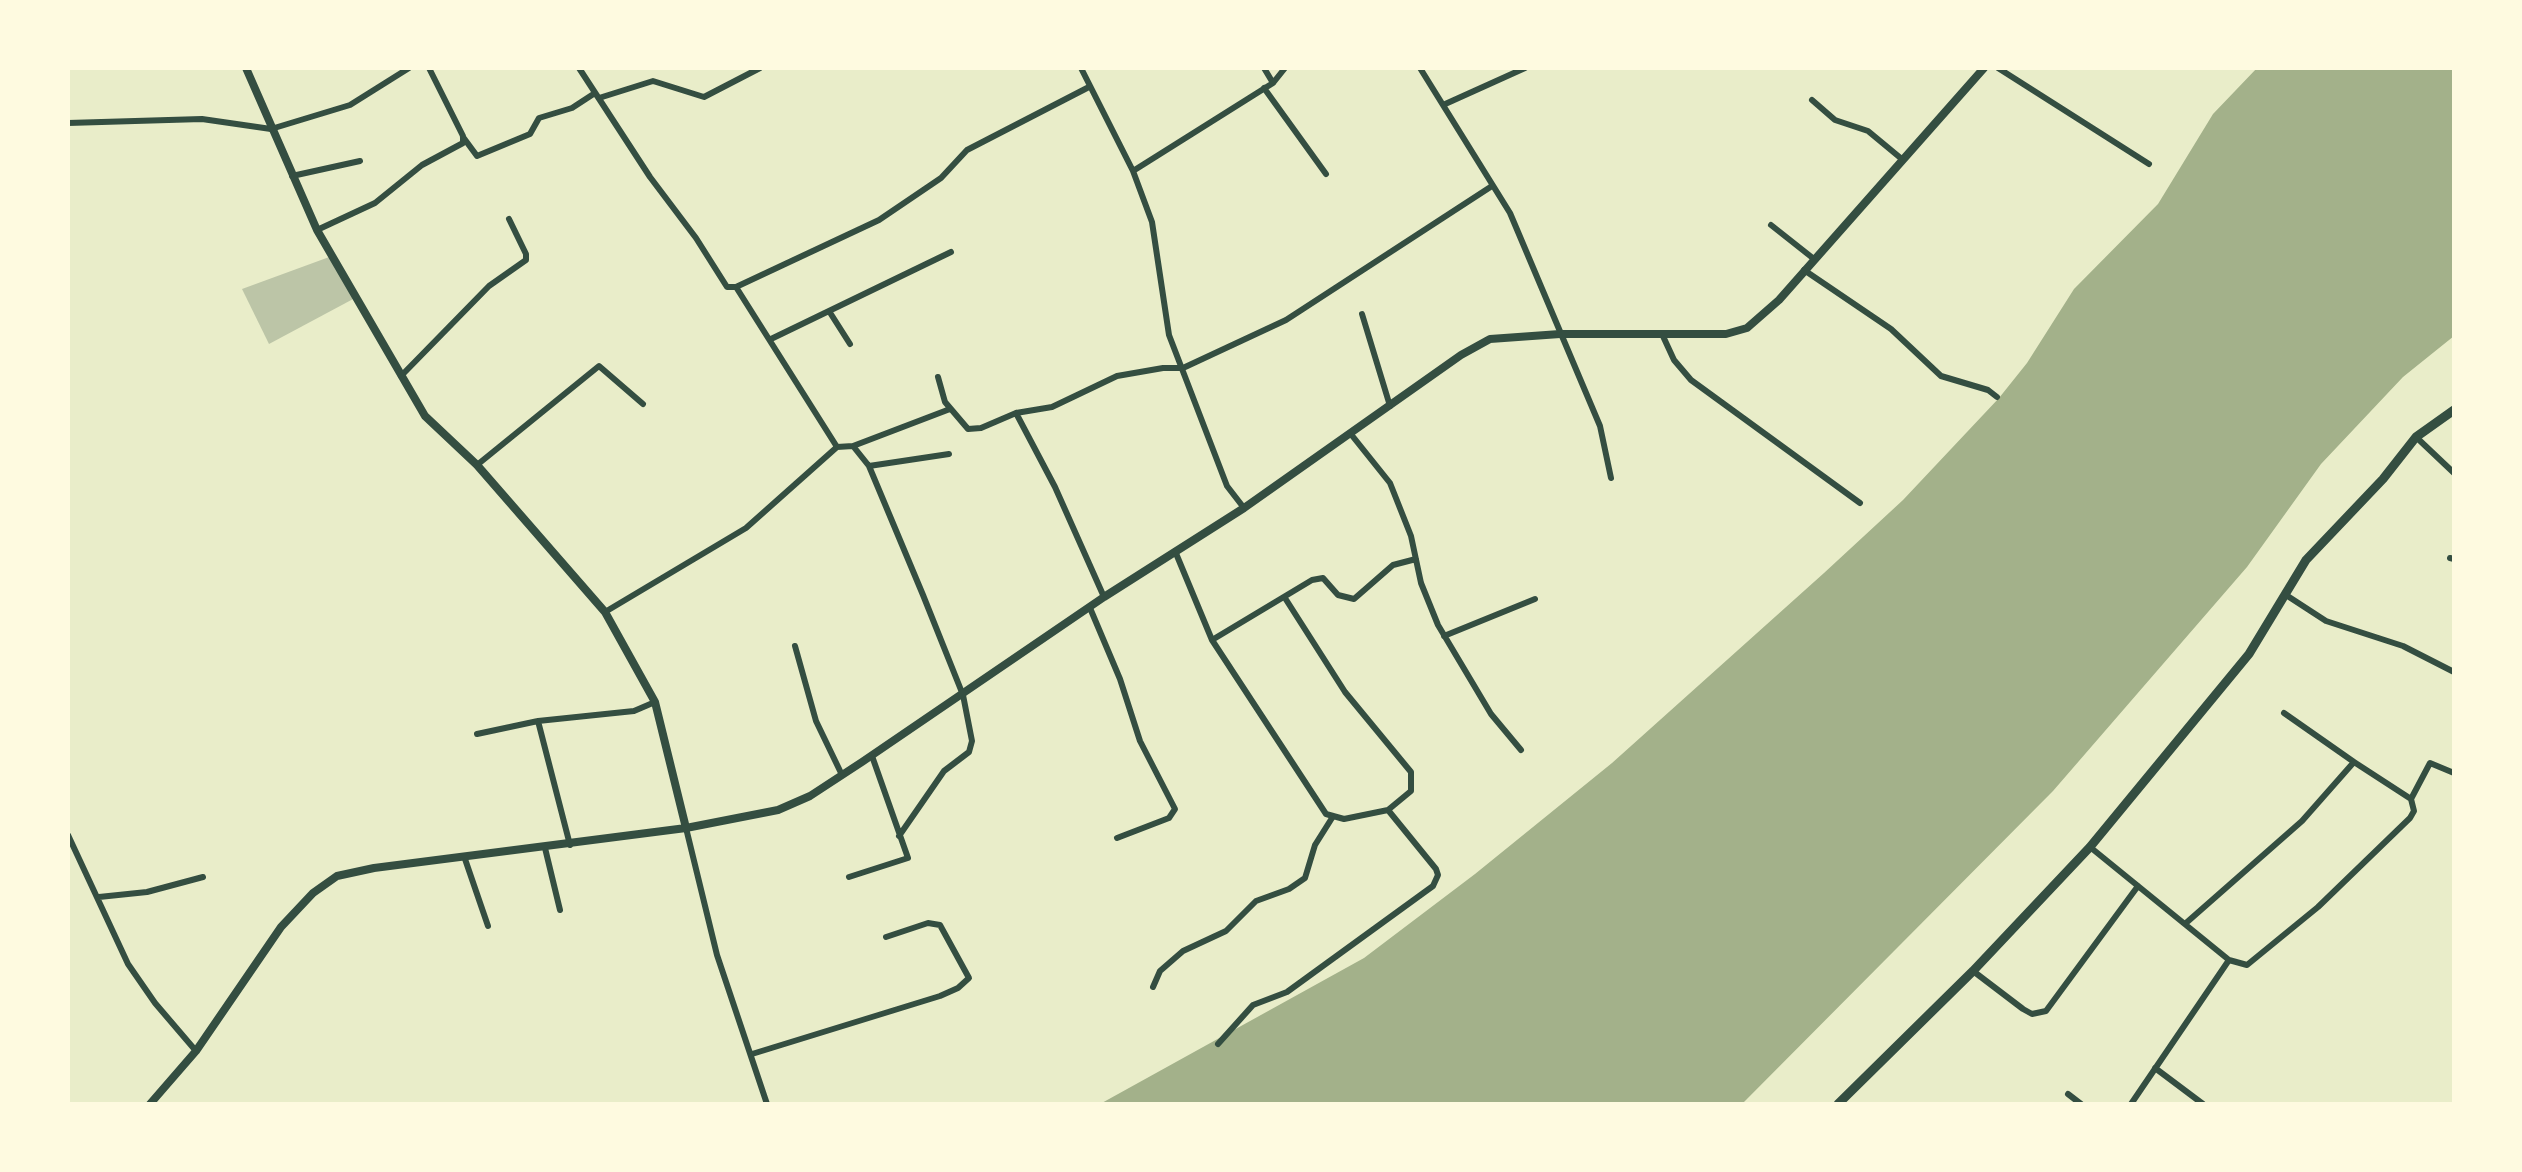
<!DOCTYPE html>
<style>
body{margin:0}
#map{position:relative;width:2522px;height:1172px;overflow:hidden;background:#e9edc9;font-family:"IBM Plex Sans",sans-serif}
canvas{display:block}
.frame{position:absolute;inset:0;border:70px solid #fefae0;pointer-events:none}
</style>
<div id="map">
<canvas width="2522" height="1172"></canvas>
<div class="frame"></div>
</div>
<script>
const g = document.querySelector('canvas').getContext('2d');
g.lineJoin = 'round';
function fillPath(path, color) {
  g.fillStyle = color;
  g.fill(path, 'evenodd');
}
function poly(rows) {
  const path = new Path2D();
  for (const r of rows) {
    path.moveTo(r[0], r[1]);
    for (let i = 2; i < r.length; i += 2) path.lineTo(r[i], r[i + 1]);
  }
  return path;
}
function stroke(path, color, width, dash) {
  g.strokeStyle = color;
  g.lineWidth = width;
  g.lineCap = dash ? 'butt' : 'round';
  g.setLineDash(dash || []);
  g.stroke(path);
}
fillPath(poly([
 [2257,68,2454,68,2454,336,2403,377,2321,464,2247,567,2053,791,1742,1104,1100,1104,1364,958,1475,874,1612,763,1824,573,1903,500,1999,398,2027,363,2074,289,2158,204,2213,114]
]), '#a3b18a');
fillPath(poly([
 [332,256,355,298,269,344,242,289]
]), '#bcc5a7');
stroke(poly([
 [579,68,650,177,696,238,727,287,736,287,837,447,853,446,869,466,923,595,963,695,972,741,969,752,944,771,899,836],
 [1081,68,1133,171],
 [1264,68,1273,83],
 [1420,68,1510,213,1600,426,1611,478],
 [1998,68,2149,164],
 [1264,88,1326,174],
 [599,98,653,81,704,97,760,68],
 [1812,100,1835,120,1868,131,1903,160],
 [1443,105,1525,68],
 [68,123,202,119,271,129,350,105,409,68],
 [463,137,477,156,530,134,539,118,572,108,595,93],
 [292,176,360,161],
 [1771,225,1814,259],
 [317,230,375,203,422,165,463,143,463,136,429,68],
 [1804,270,1891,329,1941,376,1988,390,1997,397],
 [736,287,879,220,941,178,967,150,1089,87],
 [829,311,850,344],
 [1362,314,1390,406],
 [1662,334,1674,360,1691,380,1860,503],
 [771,339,951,252],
 [401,376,489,286,526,260,526,254,509,219],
 [938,377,945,402,968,429,981,428,1016,413,1052,407,1117,376,1163,368,1183,368,1286,320,1492,186],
 [1016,413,1055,487,1104,597],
 [1350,433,1390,483,1411,536,1421,583,1438,625,1491,714,1521,750],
 [2416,437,2454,473],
 [853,446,950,409],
 [477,465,599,366,643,404],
 [869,466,949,454],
 [1244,508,1227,486,1169,335,1152,222,1133,171,1273,83,1285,68],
 [1175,551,1212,640,1326,814,1344,819,1388,810,1411,791,1411,772,1345,692,1285,598],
 [2450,558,2454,559],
 [2286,595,2326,621,2403,646,2454,672],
 [1090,608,1120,679,1140,741,1175,809,1169,818,1117,838],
 [605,612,746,528,837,447],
 [1444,636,1535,599],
 [1212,640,1312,580,1323,578,1338,595,1354,599,1393,565,1416,559],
 [795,646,816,721,842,775],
 [2284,713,2354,762],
 [538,721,570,845],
 [477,734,538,721,634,711,655,702],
 [686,828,717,955,767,1104],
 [68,835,128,964,155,1003,196,1051],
 [2090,847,2229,960,2131,1104],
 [545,848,560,910],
 [465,859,488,926],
 [849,877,908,858,872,756],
 [99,897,147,892,203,877],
 [2186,923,2302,821,2354,762,2411,799,2430,763,2454,773],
 [2229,960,2247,965,2318,907,2410,818,2414,811,2411,799],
 [1973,971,2023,1009,2032,1014,2046,1011,2138,886],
 [1153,987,1160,971,1183,951,1226,931,1256,901,1289,889,1305,878,1315,845,1332,818],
 [1218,1044,1253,1005,1287,992,1433,886,1438,875,1436,869,1388,810],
 [752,1054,940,996,958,988,969,978,940,925,928,923,886,937],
 [2155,1068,2203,1104],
 [2068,1094,2081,1104]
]), '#344e41', 6);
stroke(poly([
 [246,68,317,230,425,416,477,465,605,612,655,702,686,828],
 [150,1104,196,1051,281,927,313,893,337,876,374,868,686,828,778,810,810,796,862,762,1104,597,1244,508,1461,355,1490,339,1560,334,1726,334,1747,328,1779,300,1984,68]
]), '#344e41', 8);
stroke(poly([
 [1838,1104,1973,971,2090,847,2249,654,2306,560,2383,479,2416,437,2454,410]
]), '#344e41', 9);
</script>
